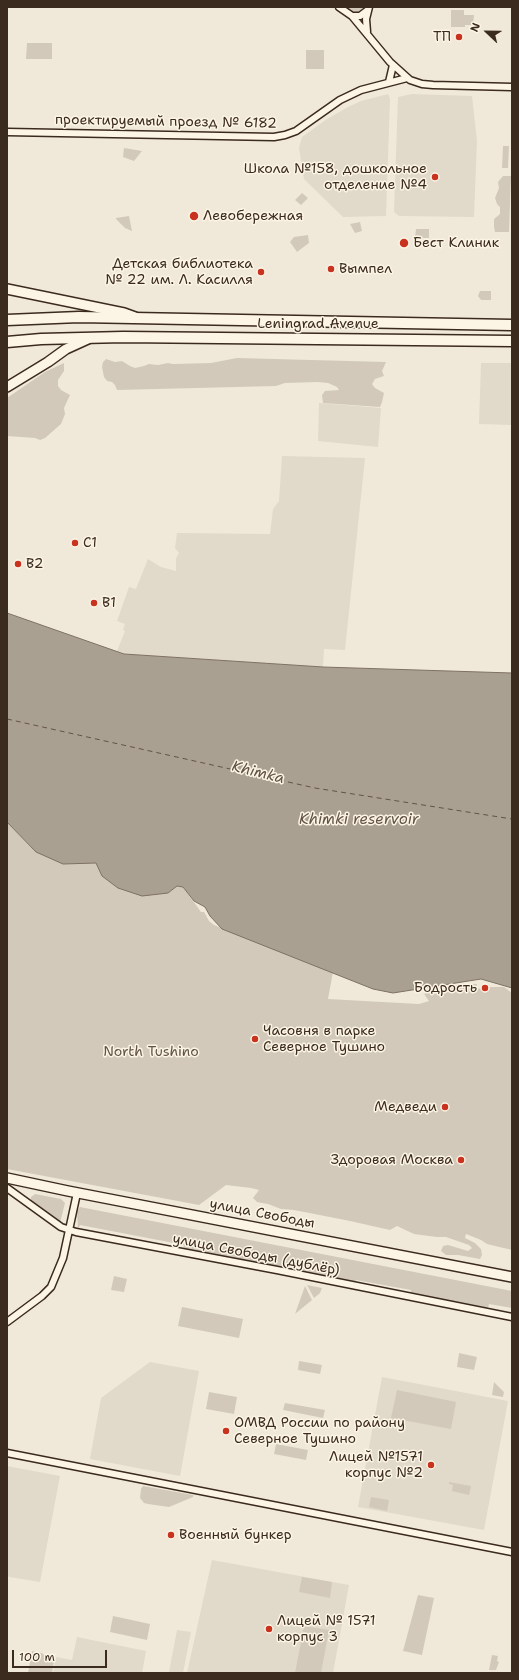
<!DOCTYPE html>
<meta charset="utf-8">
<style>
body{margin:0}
#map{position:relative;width:519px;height:1680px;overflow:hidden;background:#f0e9d9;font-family:"Shantell Sans",sans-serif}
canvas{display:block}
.frame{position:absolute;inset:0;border:8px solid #3b2a1e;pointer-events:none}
.north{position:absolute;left:467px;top:12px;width:40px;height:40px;-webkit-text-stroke:3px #fcf5e5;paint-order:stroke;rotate:292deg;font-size:11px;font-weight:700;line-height:16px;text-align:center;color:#3b2a1e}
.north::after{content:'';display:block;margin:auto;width:14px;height:18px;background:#3b2a1e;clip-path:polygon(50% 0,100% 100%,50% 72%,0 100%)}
.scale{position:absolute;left:12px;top:1650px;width:95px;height:18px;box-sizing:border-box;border:2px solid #3b2a1e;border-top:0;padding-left:5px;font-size:12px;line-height:14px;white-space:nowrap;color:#3b2a1e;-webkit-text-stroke:3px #fcf5e5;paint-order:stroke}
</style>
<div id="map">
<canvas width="519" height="1680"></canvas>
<div class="frame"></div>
<div class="north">N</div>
<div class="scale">100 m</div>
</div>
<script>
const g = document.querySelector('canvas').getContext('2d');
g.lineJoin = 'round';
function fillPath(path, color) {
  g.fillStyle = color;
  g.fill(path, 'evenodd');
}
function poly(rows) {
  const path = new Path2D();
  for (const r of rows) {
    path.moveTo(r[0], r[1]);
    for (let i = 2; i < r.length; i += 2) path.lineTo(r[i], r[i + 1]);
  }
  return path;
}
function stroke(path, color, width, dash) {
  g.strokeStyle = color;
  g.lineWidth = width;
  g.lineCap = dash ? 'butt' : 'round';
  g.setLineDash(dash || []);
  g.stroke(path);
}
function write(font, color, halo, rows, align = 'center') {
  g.font = font + ' "Shantell Sans",sans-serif';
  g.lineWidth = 3;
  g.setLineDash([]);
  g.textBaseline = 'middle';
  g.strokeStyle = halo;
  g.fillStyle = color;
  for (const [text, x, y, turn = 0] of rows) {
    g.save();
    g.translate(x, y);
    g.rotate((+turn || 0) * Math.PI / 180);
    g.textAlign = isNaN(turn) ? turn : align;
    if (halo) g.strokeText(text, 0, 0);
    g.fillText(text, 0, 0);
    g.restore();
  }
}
fillPath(poly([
 [388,94,390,99,386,216,343,217,304,179,299,148,302,137,327,119,348,107,361,101],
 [412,94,472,96,477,141,474,217,399,216,394,212,398,97],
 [481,363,512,363,512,425,479,424],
 [319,403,381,408,378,447,318,441],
 [282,456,365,458,345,650,324,649,323,667,124,654,117,651,125,631,123,630,125,624,117,621,129,587,136,589,148,559,161,567,176,571,176,558,179,553,175,548,177,533,270,534,273,509,279,501],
 [150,1362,199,1371,180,1476,90,1459,101,1398],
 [382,1377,508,1401,484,1530,358,1507],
 [7,1466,60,1476,40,1582,9,1577,7,1575],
 [212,1560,349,1585,333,1673,187,1673],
 [177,1630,191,1632,183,1673,169,1672],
 [77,1637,146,1651,142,1673,53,1673,56,1657,72,1660]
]), '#e1d9c9');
fillPath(poly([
 [345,7,367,7,363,12,354,15],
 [451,10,464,10,464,15,474,15,473,25,465,25,465,27,451,27],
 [27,43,52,43,52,59,26,59],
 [306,50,324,50,324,69,306,69],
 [503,146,509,146,508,168,502,168],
 [124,148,142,151,134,161,123,157],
 [503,176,511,176,509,232,495,232,494,227,494,219,500,214,500,207,497,204,495,198,499,188,498,182],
 [302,193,308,198,301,205,295,200],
 [129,216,132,231,125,228,116,219,116,218],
 [360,222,362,231,355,233,350,224],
 [416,229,429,229,429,238,415,238],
 [308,235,309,243,297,252,290,242,294,237],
 [480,291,491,291,491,300,481,300,478,296],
 [237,358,386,362,382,371,384,376,375,379,372,384,375,388,384,393,382,402,380,407,323,403,322,395,325,391,339,390,337,387,328,383,318,382,285,383,276,386,117,390,115,385,112,382,107,381,104,377,102,367,103,362,106,359,115,362,122,361,130,366,135,368,144,366,149,364,158,365,168,363,173,364,211,363],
 [64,363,64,371,58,380,58,386,61,390,70,395,64,408,65,414,61,424,45,438,40,440,35,438,7,436,7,398,45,372],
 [7,822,36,852,83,863,97,863,102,876,168,893,177,886,183,887,201,912,204,912,209,921,214,925,333,972,328,999,419,1004,429,1001,424,994,435,989,444,989,447,987,462,984,477,984,476,989,490,987,504,987,512,993,512,1250,487,1244,481,1240,466,1234,465,1238,475,1243,481,1249,482,1255,480,1259,458,1255,446,1255,441,1251,443,1246,448,1245,468,1251,472,1248,469,1245,446,1237,437,1237,414,1234,397,1226,390,1230,350,1221,294,1210,281,1209,268,1204,257,1202,253,1198,259,1190,251,1188,226,1185,199,1205,7,1169],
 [35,1194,61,1199,65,1203,60,1223,31,1201,31,1197],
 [80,1207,512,1291,512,1308,489,1304,488,1308,410,1294,411,1290,356,1280,356,1283,302,1271,302,1266,286,1263,285,1268,183,1249,184,1245,80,1225,78,1229,77,1211],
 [114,1276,127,1279,124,1292,111,1290],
 [307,1285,322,1288,320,1293,314,1298],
 [305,1286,312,1300,295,1314],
 [182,1307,243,1319,239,1338,178,1326],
 [459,1353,477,1357,474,1370,457,1367],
 [299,1361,322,1365,320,1374,298,1370],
 [494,1382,504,1392,503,1397,492,1395],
 [397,1390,456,1402,451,1429,391,1418],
 [209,1392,237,1397,234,1414,206,1409],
 [285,1403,325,1410,323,1418,283,1410],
 [276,1444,308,1450,306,1460,274,1454],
 [449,1482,471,1486,469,1495,452,1491,453,1485,449,1484],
 [143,1486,193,1495,193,1497,169,1507,148,1504,144,1503,140,1498,141,1489],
 [371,1497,389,1500,387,1511,369,1507],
 [302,1577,332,1582,330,1598,299,1592],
 [418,1595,434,1598,422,1655,403,1651],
 [113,1616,150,1624,147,1640,110,1632],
 [304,1626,329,1630,321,1673,295,1673],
 [32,1651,55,1656,52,1673,28,1673],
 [492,1655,498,1656,497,1661,499,1662,496,1670,489,1670]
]), '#d2c9ba');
const water = poly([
 [7,613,124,654,323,667,512,673,512,988,481,979,393,993,373,989,222,929,210,916,205,907,194,901,183,887,177,886,168,893,142,896,118,888,102,876,96,863,63,864,36,852,7,822,7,613]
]);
fillPath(water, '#aaa091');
stroke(water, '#7e7163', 1);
stroke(poly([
 [7,719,315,788,512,819]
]), '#625346', 1, [5, 4]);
const street = poly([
 [339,7,352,16,390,62,410,80,422,84,433,85,512,87],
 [352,16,360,16,368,10],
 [367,32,366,19,369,7],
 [389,82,393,65],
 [7,132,274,137,285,135,296,131,340,100,361,90,407,78],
 [7,1188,61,1227,76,1232,277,1270,512,1317],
 [7,1322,42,1296,51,1287,63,1258,77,1193],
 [7,1453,512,1552]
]);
const secondary = poly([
 [7,289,124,313,135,317],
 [7,387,48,362,66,349,88,339],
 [7,1178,68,1191,512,1277]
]);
const primary = poly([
 [7,320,79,317,512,325],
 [7,342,41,339,123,337,512,341]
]);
stroke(street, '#3b2a1e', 9);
stroke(secondary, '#3b2a1e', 12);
stroke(primary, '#3b2a1e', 13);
stroke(street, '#fcf5e5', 6);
stroke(secondary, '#fcf5e5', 9);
stroke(primary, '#fcf5e5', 10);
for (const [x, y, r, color] of [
 [459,37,4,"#c8321e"],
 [435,177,4,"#c8321e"],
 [194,216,5,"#c8321e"],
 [404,243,5,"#c8321e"],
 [331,269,4,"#c8321e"],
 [261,272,4,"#c8321e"],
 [75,543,4,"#c8321e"],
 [18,564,4,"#c8321e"],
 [94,603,4,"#c8321e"],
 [485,988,4,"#c8321e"],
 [255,1039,4,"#c8321e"],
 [445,1107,4,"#c8321e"],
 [461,1160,4,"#c8321e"],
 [226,1431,4,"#c8321e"],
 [431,1465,4,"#c8321e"],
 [171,1535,4,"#c8321e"],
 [269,1629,4,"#c8321e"]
]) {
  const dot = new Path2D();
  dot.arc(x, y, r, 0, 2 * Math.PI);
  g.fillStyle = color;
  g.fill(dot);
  stroke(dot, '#fcf5e5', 1.5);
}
write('14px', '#3b2a1e', '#fcf5e5', [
 ["ТП",451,37,"right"],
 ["Школа №158, дошкольное",427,169,"right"],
 ["отделение №4",427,185,"right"],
 ["Левобережная",203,216],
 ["Бест Клиник",413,243],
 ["Детская библиотека",253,264,"right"],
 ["№ 22 им. Л. Касилля",253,280,"right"],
 ["Вымпел",339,269],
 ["C1",83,543],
 ["B2",26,564],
 ["B1",102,603],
 ["Бодрость",477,988,"right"],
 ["Часовня в парке",263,1031],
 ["Северное Тушино",263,1047],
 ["Медведи",437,1107,"right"],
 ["Здоровая Москва",453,1160,"right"],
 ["ОМВД России по району",234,1423],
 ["Северное Тушино",234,1439],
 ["Лицей №1571",423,1457,"right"],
 ["корпус №2",423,1473,"right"],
 ["Военный бункер",179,1535],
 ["Лицей № 1571",277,1621],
 ["корпус 3",277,1637]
], 'left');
write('14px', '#3b2a1e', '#fcf5e5', [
 ["проектируемый проезд № 6182",166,122,1],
 ["Leningrad Avenue",318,324],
 ["улица Свободы",262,1214,11],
 ["улица Свободы (дублёр)",256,1255,11]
]);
write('14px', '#615245', '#fcf5e5', [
 ["North Tushino",151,1052]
]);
write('italic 15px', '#625346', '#fcf5e5', [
 ["Khimka",258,773,14],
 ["Khimki reservoir",359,820]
]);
</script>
